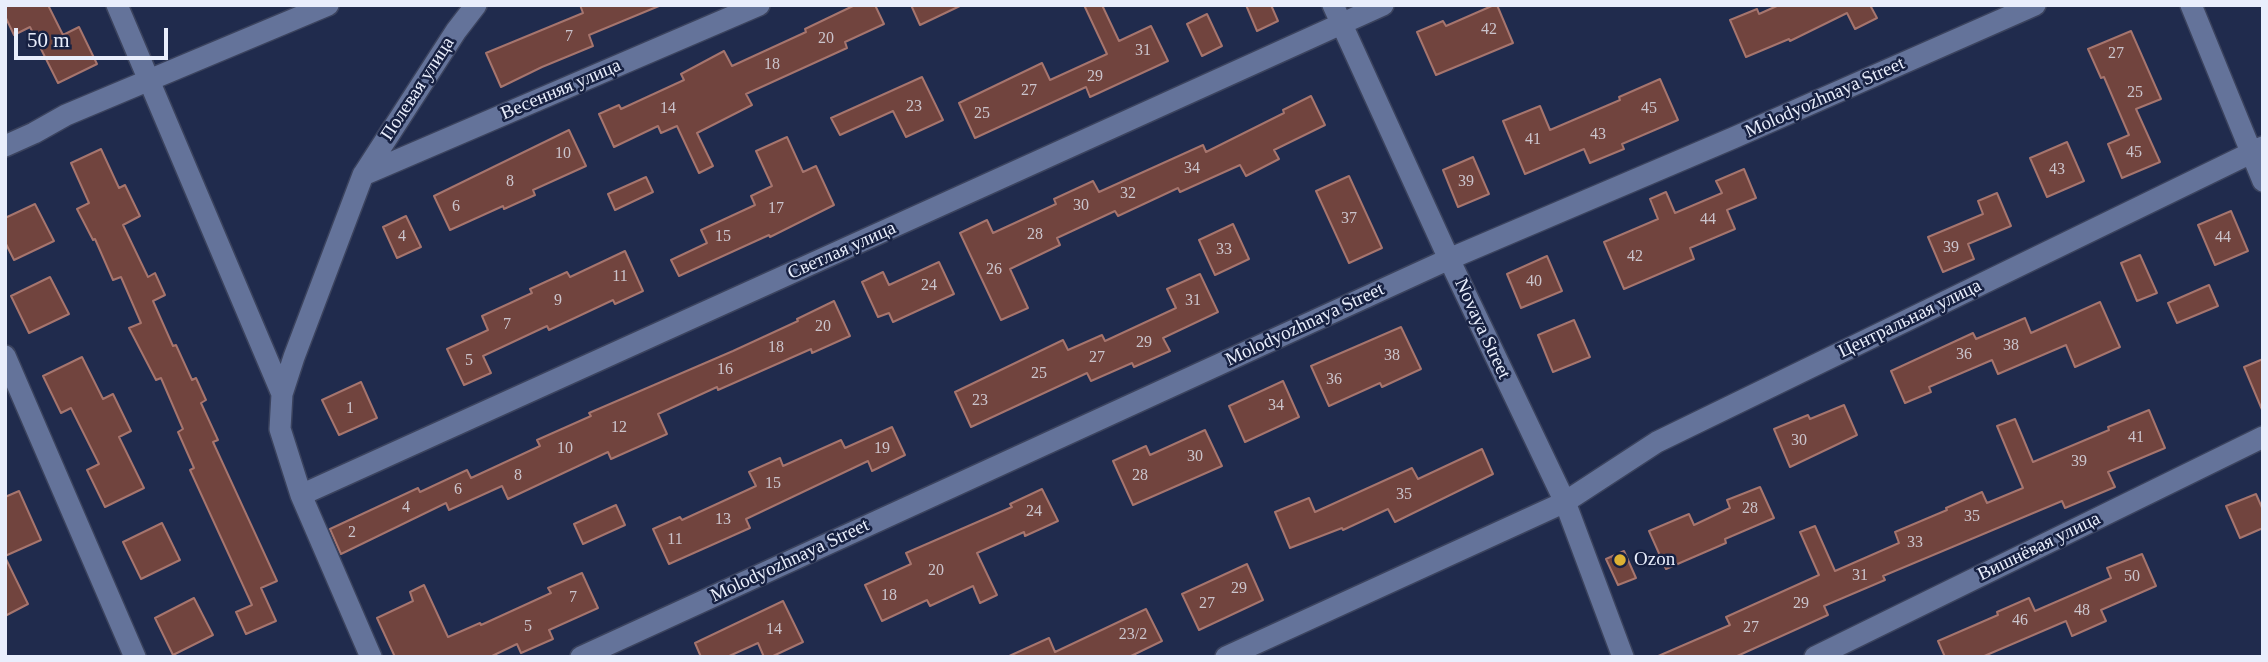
<!DOCTYPE html>
<meta charset="utf-8">
<style>
body{margin:0}
#map{position:relative;width:2268px;height:662px;overflow:hidden;background:#202b4d;font-family:Georgia,serif}
canvas{display:block}
.frame{position:absolute;inset:0;border:7px solid #e9eefc;pointer-events:none}
.scale{position:absolute;left:14px;top:28px;width:154px;height:32px;box-sizing:border-box;border:4px solid #e9eefc;border-top:0;padding-left:9px;font-size:21px;line-height:24px;white-space:nowrap;color:#e9eefc;-webkit-text-stroke:5px #172142;paint-order:stroke}
</style>
<div id="map">
<canvas width="2268" height="662"></canvas>
<div class="frame"></div>
<div class="scale">50 m</div>
</div>
<script>
const g = document.querySelector('canvas').getContext('2d');
g.lineJoin = 'round';
function fillPath(path, color) {
  g.fillStyle = color;
  g.fill(path, 'evenodd');
}
function poly(rows) {
  const path = new Path2D();
  for (const r of rows) {
    path.moveTo(r[0], r[1]);
    for (let i = 2; i < r.length; i += 2) path.lineTo(r[i], r[i + 1]);
  }
  return path;
}
function stroke(path, color, width, dash) {
  g.strokeStyle = color;
  g.lineWidth = width;
  g.lineCap = dash ? 'butt' : 'round';
  g.setLineDash(dash || []);
  g.stroke(path);
}
function write(font, color, halo, rows, align = 'center') {
  g.font = font + ' Georgia,serif';
  g.lineWidth = 5;
  g.setLineDash([]);
  g.textBaseline = 'middle';
  g.strokeStyle = halo;
  g.fillStyle = color;
  for (const [text, x, y, turn = 0] of rows) {
    g.save();
    g.translate(x, y);
    g.rotate((+turn || 0) * Math.PI / 180);
    g.textAlign = isNaN(turn) ? turn : align;
    if (halo) g.strokeText(text, 0, 0);
    g.fillText(text, 0, 0);
    g.restore();
  }
}
const building = poly([
 [5,5,48,5,63,35,79,27,97,64,58,83,30,27,14,35,5,16,5,5],
 [580,5,659,6,589,35,593,46,542,67,501,87,486,53,583,13,580,5],
 [855,5,875,5,884,24,845,42,847,48,746,94,752,105,697,133,713,166,699,173,677,126,661,133,658,126,614,147,599,114,619,105,621,109,684,80,681,74,724,51,732,66,806,32,805,29,855,5],
 [911,5,962,5,920,25,911,5],
 [1084,5,1102,5,1119,41,1151,26,1168,61,1090,97,1086,87,975,138,959,103,1042,63,1050,80,1107,54,1084,5],
 [1246,5,1271,5,1278,21,1257,31,1246,5],
 [1494,5,1497,5,1513,43,1436,75,1417,32,1443,21,1446,26,1494,5],
 [1779,5,1870,5,1877,18,1855,29,1847,13,1790,41,1789,39,1746,57,1730,20,1757,9,1759,14,1779,5],
 [1207,14,1222,46,1202,56,1187,24,1207,14],
 [2131,31,2161,99,2136,109,2160,162,2122,178,2108,144,2129,135,2104,77,2101,78,2088,49,2131,31],
 [922,77,943,120,906,137,893,111,840,135,831,118,922,77],
 [1660,79,1678,120,1622,144,1624,149,1590,163,1584,149,1525,174,1503,121,1540,106,1550,130,1620,100,1619,97,1660,79],
 [1311,96,1325,125,1274,150,1279,159,1246,176,1240,165,1180,192,1178,188,1118,216,1115,211,1057,238,1060,245,1010,269,1028,308,1001,320,960,233,987,220,993,233,1056,204,1054,199,1093,181,1099,192,1203,145,1206,152,1284,113,1283,110,1311,96],
 [569,130,586,166,533,190,535,195,504,209,503,206,450,230,434,196,569,130],
 [787,137,803,172,816,166,834,205,770,237,769,235,679,276,671,260,707,243,701,230,755,205,751,196,772,186,756,151,787,137],
 [2067,142,2084,181,2047,197,2030,158,2067,142],
 [101,149,119,188,125,185,140,216,123,225,148,277,155,273,165,295,153,301,173,346,176,345,192,380,196,378,206,400,201,403,218,440,213,442,277,581,261,588,276,621,246,634,236,612,252,605,190,470,194,468,178,432,183,429,161,378,156,380,129,328,141,323,121,277,113,280,95,239,93,240,77,209,89,203,71,163,101,149],
 [1473,157,1489,194,1458,207,1443,170,1473,157],
 [1744,169,1756,198,1727,210,1735,229,1690,248,1694,259,1624,289,1604,242,1658,219,1650,199,1666,192,1675,213,1722,193,1716,181,1744,169],
 [1349,176,1382,248,1349,263,1316,191,1349,176],
 [646,177,653,192,615,210,608,194,646,177],
 [1997,193,2011,226,1968,244,1974,259,1943,272,1928,237,1983,214,1978,201,1997,193],
 [35,204,54,241,14,260,5,242,5,218,35,204],
 [2231,211,2248,251,2215,265,2198,225,2231,211],
 [406,216,421,247,397,258,383,227,406,216],
 [1233,224,1249,259,1215,275,1199,240,1233,224],
 [625,251,643,291,615,304,613,300,549,330,547,326,483,356,491,373,464,385,447,349,488,330,482,316,532,293,530,289,567,272,570,277,625,251],
 [2140,255,2157,293,2137,301,2121,263,2140,255],
 [1547,256,1562,291,1521,308,1507,274,1547,256],
 [939,262,954,294,893,322,889,313,878,317,862,282,883,272,889,285,939,262],
 [1200,274,1218,312,1163,338,1170,351,1134,367,1132,363,1091,381,1087,373,971,427,955,392,1063,340,1068,350,1102,335,1105,341,1176,308,1167,289,1200,274],
 [50,277,69,314,29,333,11,296,50,277],
 [2209,285,2218,306,2177,323,2168,303,2209,285],
 [834,301,850,336,812,353,811,349,718,390,717,387,658,414,667,434,611,459,608,452,508,499,502,486,449,510,446,503,341,554,330,529,418,488,420,492,467,470,471,478,540,446,537,440,591,416,589,413,733,351,798,321,797,319,834,301],
 [2100,302,2120,347,2075,367,2066,345,1998,374,1992,360,1929,387,1931,392,1905,403,1891,371,1973,333,1976,339,2025,318,2031,333,2100,302],
 [1574,320,1590,357,1553,372,1538,335,1574,320],
 [1401,327,1421,369,1382,387,1380,383,1329,406,1311,366,1401,327],
 [82,357,103,399,113,394,131,431,119,437,144,488,105,507,87,470,99,464,71,408,61,413,43,376,82,357],
 [2263,359,2263,412,2244,367,2263,359],
 [1283,381,1299,417,1245,442,1229,406,1283,381],
 [361,382,377,418,339,435,322,400,361,382],
 [1844,405,1857,435,1790,467,1774,429,1808,415,1810,419,1844,405],
 [2149,410,2165,448,2108,472,2115,487,2065,508,2062,501,1883,576,1885,580,1824,606,1828,615,1735,657,1656,657,1730,625,1726,617,1819,575,1800,532,1815,526,1835,571,1899,543,1895,532,1947,510,1946,508,1982,492,1987,503,2023,488,1997,426,2015,419,2033,462,2109,430,2108,427,2149,410],
 [892,427,905,455,872,471,868,461,746,519,750,528,669,564,653,529,680,517,682,520,756,486,749,472,780,458,783,466,841,440,845,448,892,427],
 [1205,430,1222,466,1133,505,1113,461,1146,446,1150,455,1205,430],
 [1482,449,1493,474,1395,522,1388,509,1343,530,1342,528,1290,548,1275,512,1309,498,1315,512,1412,468,1418,479,1482,449],
 [1760,487,1774,518,1725,539,1726,543,1666,569,1649,531,1689,514,1694,525,1730,508,1727,500,1760,487],
 [1042,489,1058,521,1025,536,1024,532,977,553,997,595,980,603,973,586,930,606,927,600,882,621,865,585,911,564,906,553,1012,507,1010,504,1042,489],
 [19,491,41,540,5,556,5,497,19,491],
 [2256,494,2263,510,2263,528,2240,538,2226,506,2256,494],
 [616,505,625,525,583,544,574,524,616,505],
 [162,523,180,560,141,579,123,542,162,523],
 [1624,551,1636,578,1618,585,1606,559,1624,551],
 [2142,554,2156,586,2101,610,2106,621,2072,636,2066,621,1982,657,1945,657,1938,641,1998,615,1997,612,2029,598,2035,611,2111,578,2107,568,2142,554],
 [5,557,28,604,5,616,5,557],
 [1247,564,1263,600,1199,630,1182,594,1247,564],
 [582,573,598,608,549,630,553,639,521,653,517,644,490,657,395,657,377,618,413,601,410,592,424,585,448,637,480,623,481,625,551,593,548,588,582,573],
 [194,598,213,635,173,655,155,618,194,598],
 [783,601,803,642,771,657,764,657,758,643,727,657,701,657,695,643,783,601],
 [1146,609,1162,641,1129,657,1007,657,1049,638,1055,652,1146,609]
]);
fillPath(building, '#71443e');
stroke(building, '#a6756e', 2);
const minor = poly([
 [117,5,282,394],
 [1333,5,1449,259,1565,502,1623,657],
 [2191,5,2263,181],
 [5,146,34,133,66,115,328,5],
 [363,175,759,5],
 [5,356,135,657],
 [301,495,1383,5],
 [371,657,301,495,280,429,282,394,294,357,363,175,456,31,476,5],
 [581,657,1449,259,1733,138,2035,5],
 [1226,657,1565,502,1657,442,2263,147],
 [1815,657,2263,437]
]);
stroke(minor, '#3b435e', 24);
stroke(minor, '#64739a', 21);
for (const [x, y, r, color] of [
 [1620,560,7,"#ddb133"]
]) {
  const dot = new Path2D();
  dot.arc(x, y, r, 0, 2 * Math.PI);
  g.fillStyle = color;
  g.fill(dot);
  stroke(dot, '#172142', 2.5);
}
write('16px', '#cbc4cc', null, [
 ["42",1489,30],
 ["7",569,37],
 ["20",826,39],
 ["31",1143,51],
 ["27",2116,54],
 ["18",772,65],
 ["29",1095,77],
 ["27",1029,91],
 ["25",2135,93],
 ["23",914,107],
 ["14",668,109],
 ["45",1649,109],
 ["25",982,114],
 ["43",1598,135],
 ["41",1533,140],
 ["45",2134,153],
 ["10",563,154],
 ["34",1192,169],
 ["43",2057,170],
 ["8",510,182],
 ["39",1466,182],
 ["32",1128,194],
 ["30",1081,206],
 ["6",456,207],
 ["17",776,209],
 ["37",1349,219],
 ["44",1708,220],
 ["28",1035,235],
 ["4",402,237],
 ["15",723,237],
 ["44",2223,238],
 ["39",1951,248],
 ["33",1224,250],
 ["42",1635,257],
 ["26",994,270],
 ["11",620,277],
 ["40",1534,282],
 ["24",929,286],
 ["9",558,301],
 ["31",1193,301],
 ["7",507,325],
 ["20",823,327],
 ["29",1144,343],
 ["38",2011,346],
 ["18",776,348],
 ["36",1964,355],
 ["38",1392,356],
 ["27",1097,358],
 ["5",469,361],
 ["16",725,370],
 ["25",1039,374],
 ["36",1334,380],
 ["23",980,401],
 ["34",1276,406],
 ["1",350,409],
 ["12",619,428],
 ["41",2136,438],
 ["30",1799,441],
 ["10",565,449],
 ["19",882,449],
 ["30",1195,457],
 ["39",2079,462],
 ["8",518,476],
 ["28",1140,476],
 ["15",773,484],
 ["6",458,490],
 ["35",1404,495],
 ["4",406,508],
 ["28",1750,509],
 ["24",1034,512],
 ["35",1972,517],
 ["13",723,520],
 ["2",352,533],
 ["11",675,540],
 ["33",1915,543],
 ["20",936,571],
 ["31",1860,576],
 ["50",2132,577],
 ["29",1239,589],
 ["18",889,596],
 ["7",573,598],
 ["27",1207,604],
 ["29",1801,604],
 ["48",2082,611],
 ["46",2020,621],
 ["5",528,627],
 ["27",1751,628],
 ["14",774,630],
 ["23/2",1133,635]
]);
write('19px', '#e9eefc', '#172142', [
 ["Полевая улица",418,89,-57],
 ["Весенняя улица",561,90,-23],
 ["Molodyozhnaya Street",1825,98,-24],
 ["Светлая улица",842,251,-24],
 ["Центральная улица",1910,319,-26],
 ["Molodyozhnaya Street",1305,325,-25],
 ["Novaya Street",1482,329,65],
 ["Вишнёвая улица",2039,547,-26],
 ["Molodyozhnaya Street",790,561,-25]
]);
write('19px', '#e9eefc', '#172142', [
 ["Ozon",1634,560]
], 'left');
</script>
